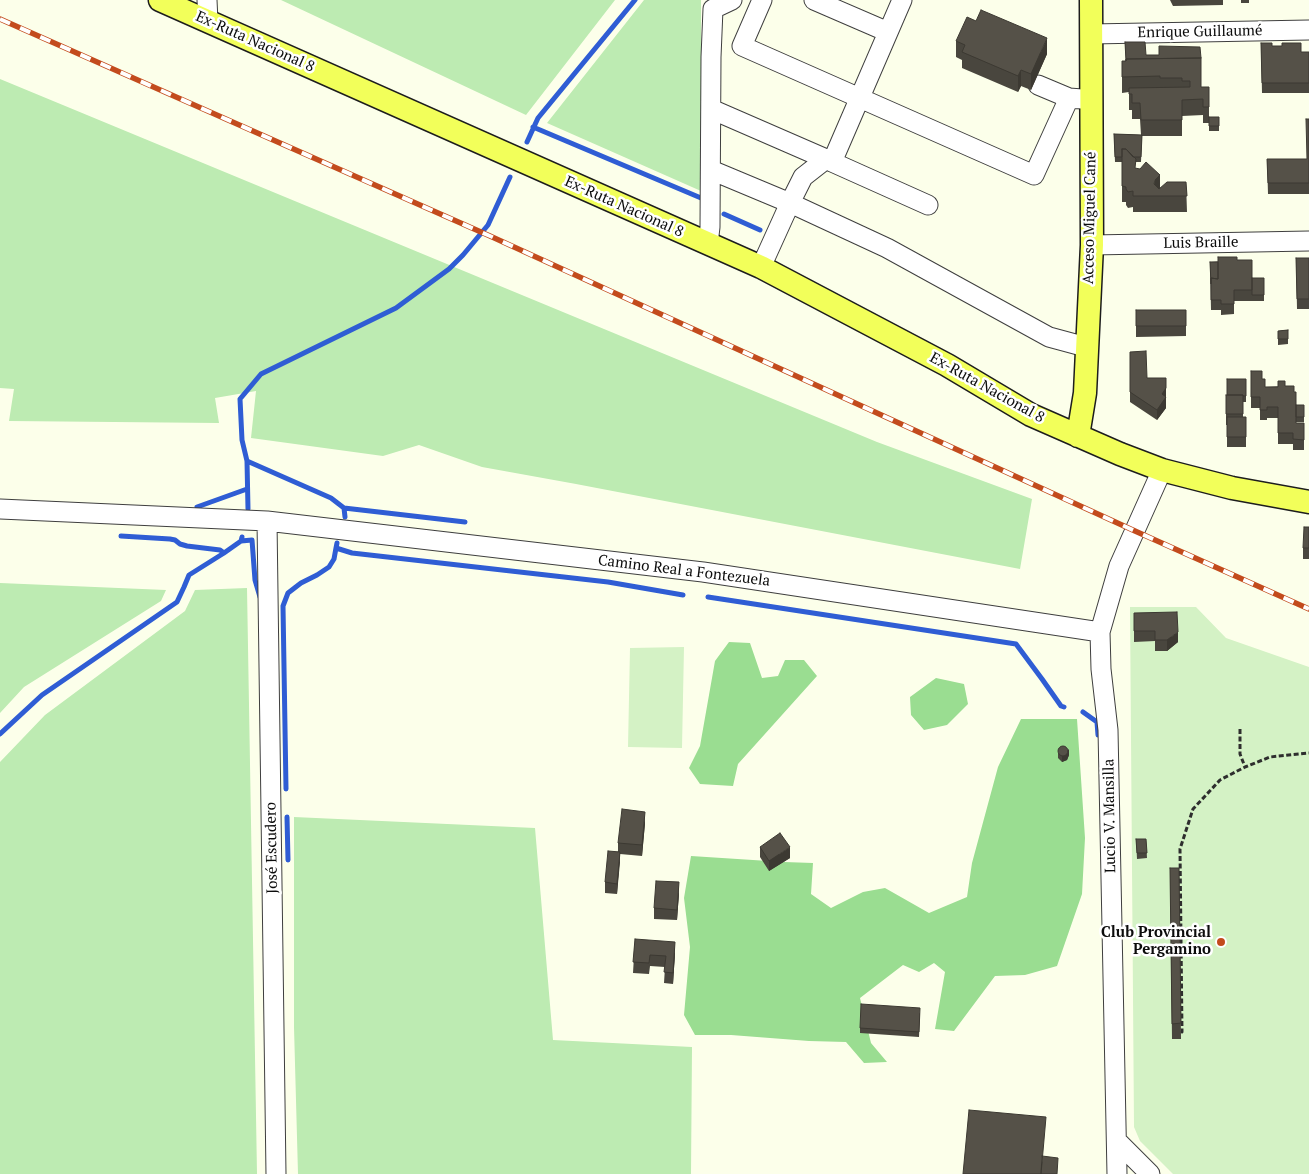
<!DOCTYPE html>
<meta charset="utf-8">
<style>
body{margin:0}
canvas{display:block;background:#fcffea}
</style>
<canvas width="1309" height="1174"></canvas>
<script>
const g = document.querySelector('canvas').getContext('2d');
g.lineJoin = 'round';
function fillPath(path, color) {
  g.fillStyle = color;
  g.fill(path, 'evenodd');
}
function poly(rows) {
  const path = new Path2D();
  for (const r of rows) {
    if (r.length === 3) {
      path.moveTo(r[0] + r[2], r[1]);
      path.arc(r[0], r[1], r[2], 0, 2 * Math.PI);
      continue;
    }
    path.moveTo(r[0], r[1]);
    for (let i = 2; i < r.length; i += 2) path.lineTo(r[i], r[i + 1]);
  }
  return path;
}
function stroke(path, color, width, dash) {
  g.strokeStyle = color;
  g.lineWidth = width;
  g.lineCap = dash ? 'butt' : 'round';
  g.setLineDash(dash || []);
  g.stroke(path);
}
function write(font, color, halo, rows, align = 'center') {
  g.font = font + ' "PT Serif",serif';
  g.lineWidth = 5;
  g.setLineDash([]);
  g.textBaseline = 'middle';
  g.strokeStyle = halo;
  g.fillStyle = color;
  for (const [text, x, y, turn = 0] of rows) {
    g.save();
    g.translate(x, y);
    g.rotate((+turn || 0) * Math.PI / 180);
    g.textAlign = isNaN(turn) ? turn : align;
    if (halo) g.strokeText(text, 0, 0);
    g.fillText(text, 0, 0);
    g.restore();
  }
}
fillPath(poly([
 [281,0,615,0,526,115],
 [644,0,701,0,701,191,547,123],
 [0,79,877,442,1032,499,1020,569,576,484,482,467,419,445,383,456,251,438,256,391,215,398,219,423,9,421,14,389,0,388],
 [0,583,166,590,161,601,24,687,0,713],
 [247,588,257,1174,0,1174,0,762,45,715,185,611,195,590],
 [294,817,535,828,553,1040,692,1047,691,1174,298,1174,294,1027]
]), '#bdebb2');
fillPath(poly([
 [729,642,750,643,762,678,778,676,785,660,804,660,817,676,738,764,733,786,700,784,689,768,700,746,715,661],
 [936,678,964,684,968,704,947,725,924,730,911,715,910,697],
 [1021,719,1077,719,1085,838,1082,894,1057,966,1025,975,995,976,954,1031,935,1029,945,972,934,963,919,972,903,965,860,998,871,1043,887,1062,864,1063,846,1042,809,1041,731,1035,695,1035,684,1015,690,947,684,898,691,856,784,862,813,863,811,894,831,908,863,892,885,888,929,913,967,897,972,863,998,767]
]), '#9add91');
fillPath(poly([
 [1130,607,1196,607,1226,638,1309,667,1309,1174,1173,1174,1140,1141,1134,1127],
 [684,647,682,748,628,747,630,648]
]), '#d4f2c5');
stroke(poly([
 [533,127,701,198],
 [527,142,538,118,635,0],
 [724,214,760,230],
 [247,461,331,498,344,508,465,522],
 [197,507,247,489],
 [344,508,345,517],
 [248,509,247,461,242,440,240,399,261,374,396,308,449,269,463,255,488,225,510,177],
 [121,536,170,539,175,540,180,544,187,546,220,550,224,553],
 [241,541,252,540,255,580,260,597],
 [337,543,336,548,352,553,608,582,683,595],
 [708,597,1016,644,1042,679,1061,706,1064,707],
 [1083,712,1097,722,1098,735],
 [0,734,42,695,177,602,184,587,189,575,224,553,241,541,242,537],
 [286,789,283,606,288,593,301,583,317,575,329,567,334,559,336,548],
 [287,817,288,860]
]), '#2f5dd4', 5);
const minor = poly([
 [207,0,208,21],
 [762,0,742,46,1034,175,1069,98],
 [814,0,888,32],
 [1091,34,1309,30],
 [1038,85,1069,98,1082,99],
 [711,109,826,159],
 [832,162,928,205],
 [711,170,790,203,887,248,1049,337,1086,347],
 [708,244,710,227,711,57,713,9,732,0],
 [1092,245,1309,241],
 [761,267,790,203,803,177,826,159,832,162,902,0],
 [0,509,267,521,703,572,1100,632],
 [267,521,276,1174],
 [1117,1141,1150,1174],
 [1117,1174,1108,730,1101,669,1100,632,1119,566,1162,470]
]);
const major = poly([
 [160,0,761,267,947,365,1031,415,1120,454,1162,470,1232,488,1309,502],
 [1078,436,1085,393,1092,245,1091,0]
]);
stroke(minor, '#3f3f3f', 21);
stroke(major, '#1d1d1d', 25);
stroke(poly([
 [1240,729,1240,754,1245,767],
 [1181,1031,1182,1032,1180,849,1193,809,1220,780,1245,767,1270,757,1309,753]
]), '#2e2e2e', 3, [5, 2.5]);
stroke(minor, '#fff', 19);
stroke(major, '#f2ff5a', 22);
const rail = poly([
 [0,19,490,236,1135,531,1309,609]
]);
stroke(rail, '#c34b1d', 5.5);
stroke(rail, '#fff', 4, [11]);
fillPath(poly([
 [1170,0,1223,0,1223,5,1173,6],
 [1241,0,1249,0,1249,3,1241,3],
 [956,41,1047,54,1031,90,1021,86,1018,92,962,68,962,60,956,57],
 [1125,42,1146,55,1201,87,1209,87,1209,120,1219,117,1219,131,1209,131,1209,123,1203,123,1203,115,1182,116,1182,136,1142,136,1141,162,1135,162,1135,168,1160,188,1186,182,1187,212,1133,212,1133,207,1128,208,1126,205,1126,202,1122,202,1122,162,1115,162,1114,134,1141,135,1140,119,1132,119,1132,110,1129,110,1129,92,1122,93,1122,61,1126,61],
 [1261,43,1272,46,1282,46,1301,52,1309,52,1309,93,1262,93],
 [1309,119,1309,194,1268,194,1267,159,1307,159],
 [1296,258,1309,258,1309,309,1297,309],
 [1237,260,1252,284,1264,278,1264,301,1234,301,1234,314,1221,315,1221,310,1211,310,1210,262],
 [1136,310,1186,310,1186,336,1136,337],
 [1288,330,1288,344,1278,345,1278,331],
 [1130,352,1147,378,1166,378,1166,408,1157,420,1130,402],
 [1251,371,1262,379,1265,387,1285,386,1294,392,1296,423,1304,423,1304,450,1293,450,1293,444,1278,444,1278,418,1267,418,1267,420,1260,420,1260,408,1251,408],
 [1246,379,1246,402,1243,402,1243,417,1246,417,1246,447,1227,447,1227,425,1226,425,1226,406,1227,395],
 [1296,405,1304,405,1304,422,1296,422],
 [1309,527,1309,559,1303,559,1303,548],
 [1134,613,1178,642,1167,651,1155,651,1155,641,1134,642],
 [1058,753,1069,755,1067,760,1062,762,1058,758],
 [645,823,642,856,620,854,617,894,605,893,605,882,618,851,618,843],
 [1136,839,1146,839,1147,858,1137,859],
 [760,847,790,858,769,871,760,857],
 [1170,868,1179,868,1181,1039,1172,1039],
 [679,893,677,920,654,919,654,908],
 [635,939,675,953,673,984,664,983,665,967,650,966,649,974,633,973],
 [920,1013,919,1037,860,1033,860,1028]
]), '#49463e');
fillPath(poly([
 [1047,38,1047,54,1031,90,1031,74],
 [1021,70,1021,86,1018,92,1018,76],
 [1160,175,1160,191,1154,184,1155,180],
 [1166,388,1166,408,1157,420,1157,410,1162,394],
 [1178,632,1178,642,1167,651,1167,640],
 [1069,749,1069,755,1067,760,1062,762,1062,756],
 [645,812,645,823,642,856,642,845],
 [790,847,790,858,769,871,769,861],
 [620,852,620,862,617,894,617,884],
 [679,882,679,893,677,920,677,910],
 [675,942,675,953,673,984,673,973]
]), '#3c3932');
const building = poly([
 [981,10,1047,38,1031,74,1021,70,1018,76,962,52,965,45,956,41,967,17,976,21,981,10],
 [1125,42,1145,42,1146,55,1159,55,1159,46,1200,47,1201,58,1126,59,1126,61,1125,42],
 [1261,43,1272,43,1272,46,1282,46,1282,43,1301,43,1301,52,1309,52,1309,83,1262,83,1261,43],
 [1201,58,1201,87,1209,87,1209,107,1203,107,1203,99,1182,100,1182,120,1141,120,1140,103,1132,103,1132,94,1129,94,1129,88,1190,87,1190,81,1182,81,1182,78,1160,78,1160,76,1122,77,1122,61,1126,61,1126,59,1201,58],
 [1209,117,1219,117,1219,126,1209,126,1209,117],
 [1306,119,1309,119,1309,183,1268,183,1267,159,1307,159,1306,119],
 [1114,134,1142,135,1141,157,1133,157,1126,149,1122,149,1122,157,1115,157,1114,134],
 [1122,149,1126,149,1136,159,1135,168,1140,169,1146,162,1160,175,1155,180,1154,184,1159,189,1167,182,1186,182,1187,196,1133,196,1133,191,1128,192,1126,189,1126,187,1122,186,1122,149],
 [1218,257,1237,257,1237,260,1252,260,1252,290,1234,290,1234,304,1221,304,1221,300,1211,300,1211,278,1218,279,1218,257],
 [1296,258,1309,258,1309,299,1297,299,1296,258],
 [1210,262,1218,262,1218,279,1211,278,1211,284,1210,262],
 [1252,278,1264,278,1264,295,1252,295,1252,278],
 [1136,310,1186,310,1186,326,1136,326,1136,310],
 [1288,330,1288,339,1278,339,1278,331,1288,330],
 [1146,351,1147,378,1166,378,1166,388,1162,394,1166,397,1157,410,1130,392,1130,352,1146,351],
 [1251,371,1262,371,1262,379,1265,379,1265,387,1278,387,1278,381,1285,381,1285,386,1294,386,1294,392,1296,392,1296,423,1304,423,1304,440,1293,439,1293,433,1278,433,1278,407,1267,407,1267,410,1260,410,1260,397,1251,397,1251,371],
 [1227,379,1246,379,1246,396,1243,396,1243,395,1227,395,1227,379],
 [1226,395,1243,395,1243,414,1226,414,1226,395],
 [1296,405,1304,405,1304,417,1296,417,1296,405],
 [1227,417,1246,417,1246,437,1227,437,1227,417],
 [1304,527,1309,527,1309,548,1303,548,1304,527],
 [1177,612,1178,632,1167,640,1155,640,1155,631,1134,631,1134,613,1177,612],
 [1063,751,5],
 [622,809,645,812,642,845,618,843,622,809],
 [780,833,790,847,769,861,760,847,780,833],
 [1136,839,1146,839,1147,853,1137,853,1136,839],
 [608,851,620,852,617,884,605,882,608,851],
 [1170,868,1179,868,1181,1023,1172,1024,1170,868],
 [656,881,679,882,677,910,654,908,656,881],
 [635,939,675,942,673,973,664,972,666,956,650,955,649,963,633,962,635,939],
 [861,1004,920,1008,919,1032,860,1028,861,1004],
 [969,1110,1046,1117,1041,1174,963,1174,969,1110],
 [1042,1156,1058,1158,1057,1174,1041,1174,1042,1156]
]);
fillPath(building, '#555148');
stroke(building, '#3c3932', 1);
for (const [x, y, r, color] of [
 [1221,942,5,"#c34b1d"]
]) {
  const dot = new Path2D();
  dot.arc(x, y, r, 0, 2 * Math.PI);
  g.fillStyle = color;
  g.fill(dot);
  stroke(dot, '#fff', 2);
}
write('15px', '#0c0c0c', '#fff', [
 ["Enrique Guillaumé",1200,32,-1],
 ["Ex-Ruta Nacional 8",255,42,24],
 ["Ex-Ruta Nacional 8",624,207,24],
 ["Acceso Miguel Cané",1090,218,-89],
 ["Luis Braille",1201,243,-1],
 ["Ex-Ruta Nacional 8",987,388,29],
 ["Camino Real a Fontezuela",684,571,7],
 ["Lucio V. Mansilla",1110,816,-91],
 ["José Escudero",272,848,-91]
]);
write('bold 15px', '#0c0c0c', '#fff', [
 ["Club Provincial",1211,933],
 ["Pergamino",1211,950]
], 'right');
</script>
